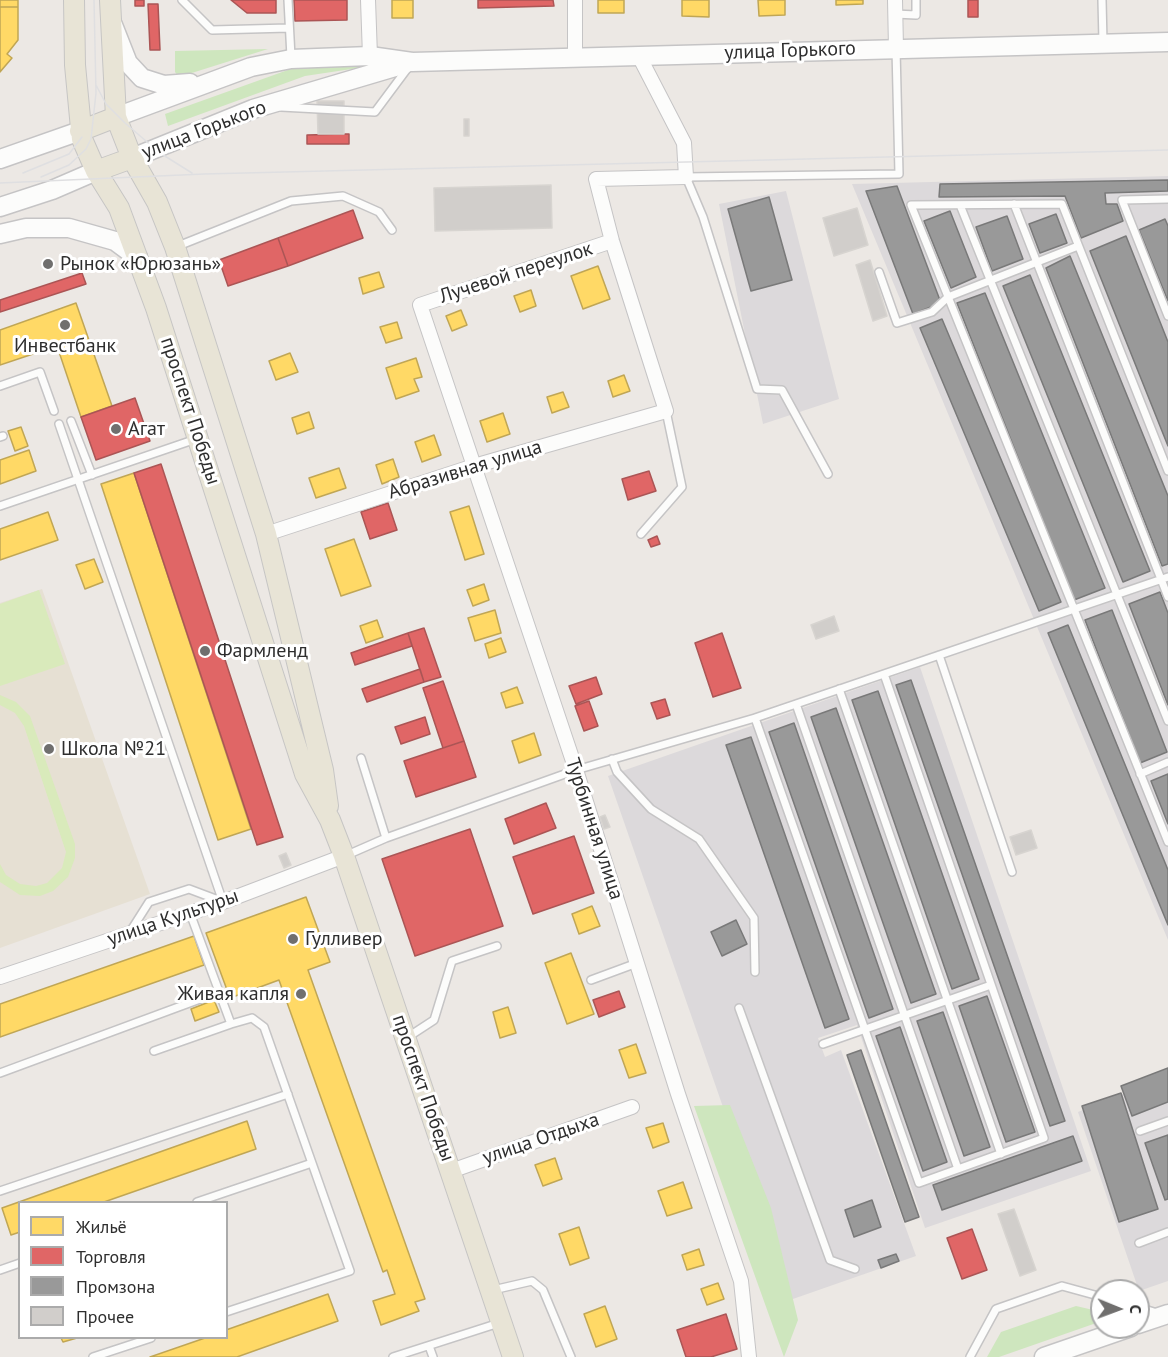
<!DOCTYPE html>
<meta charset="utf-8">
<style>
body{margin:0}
#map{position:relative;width:1168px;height:1357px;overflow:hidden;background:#ece8e4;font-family:"PT Sans",sans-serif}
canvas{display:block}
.legend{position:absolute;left:18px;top:1201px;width:210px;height:138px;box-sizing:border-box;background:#fff;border:2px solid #ababab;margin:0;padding:8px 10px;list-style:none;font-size:18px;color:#2e2e2e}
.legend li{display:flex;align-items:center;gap:12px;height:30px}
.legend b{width:30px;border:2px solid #ababab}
.north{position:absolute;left:1090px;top:1279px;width:60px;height:60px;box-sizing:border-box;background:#fff;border:2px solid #ababab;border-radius:50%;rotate:91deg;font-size:16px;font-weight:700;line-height:24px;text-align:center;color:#2e2e2e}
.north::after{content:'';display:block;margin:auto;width:21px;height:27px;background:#706f6e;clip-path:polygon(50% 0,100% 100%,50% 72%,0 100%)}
</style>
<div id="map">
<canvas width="1168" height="1357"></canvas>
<ul class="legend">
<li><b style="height:16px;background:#ffd966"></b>Жильё</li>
<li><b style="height:16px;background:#e06666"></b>Торговля</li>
<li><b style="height:16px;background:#999"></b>Промзона</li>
<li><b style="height:16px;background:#d1cecb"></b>Прочее</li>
</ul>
<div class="north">С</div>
</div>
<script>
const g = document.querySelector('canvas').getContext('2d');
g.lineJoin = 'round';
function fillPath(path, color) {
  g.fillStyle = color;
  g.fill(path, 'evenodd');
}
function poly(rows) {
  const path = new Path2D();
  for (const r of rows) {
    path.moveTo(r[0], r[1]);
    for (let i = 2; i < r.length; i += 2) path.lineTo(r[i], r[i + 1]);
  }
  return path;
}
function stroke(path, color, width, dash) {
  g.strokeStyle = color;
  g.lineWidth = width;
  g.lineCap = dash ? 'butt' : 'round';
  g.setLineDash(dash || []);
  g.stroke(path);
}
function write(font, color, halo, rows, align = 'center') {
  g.font = font + ' "PT Sans",sans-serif';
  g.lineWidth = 6;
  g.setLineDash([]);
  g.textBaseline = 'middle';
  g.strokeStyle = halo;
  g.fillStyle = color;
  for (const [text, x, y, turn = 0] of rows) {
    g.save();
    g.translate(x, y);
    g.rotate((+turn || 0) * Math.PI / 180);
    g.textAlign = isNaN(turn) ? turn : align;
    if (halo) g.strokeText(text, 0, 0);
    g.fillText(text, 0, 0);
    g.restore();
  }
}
fillPath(poly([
 [1168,176,1168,940,852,184],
 [786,191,839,399,763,424,719,204],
 [920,667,1091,1171,925,1228,857,1025,818,1038,825,1057,841,1050,916,1256,790,1300,608,776],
 [1168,1076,1168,1281,1139,1291,1078,1112]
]), '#dcd9db');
fillPath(poly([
 [42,589,150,894,0,948,0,603]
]), '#e6e0d3');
fillPath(poly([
 [268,49,179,77,175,72,175,51],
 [385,64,305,76,168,126,165,114,299,66],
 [730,1105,771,1208,798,1320,784,1357,694,1106],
 [1076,1306,1102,1312,1102,1321,999,1357,987,1357,1001,1332]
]), '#cee6be');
fillPath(poly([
 [39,590,65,664,0,686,0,604],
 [0,695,16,702,30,716,75,844,75,858,68,877,53,891,40,896,20,895,0,882,0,864,6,875,20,884,36,886,47,883,62,868,66,852,24,726,15,713,0,705]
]), '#d9eabb');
const homes = poly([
 [0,0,18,0,18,7,0,7,0,0],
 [392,0,413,0,413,18,392,18,392,0],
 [598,0,624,0,624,13,598,13,598,0],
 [682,0,709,0,709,17,682,16,682,0],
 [758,0,785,0,785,15,759,16,758,0],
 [836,0,863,0,863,4,836,5,836,0],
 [0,7,18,7,18,40,7,54,12,58,0,72,0,7],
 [598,266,610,299,583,309,571,276,598,266],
 [379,272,384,287,363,294,359,278,379,272],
 [531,290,536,306,520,312,514,296,531,290],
 [76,303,112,406,81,417,57,346,0,365,0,330,76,303],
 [461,310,467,325,452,331,446,316,461,310],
 [397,322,402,338,386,343,380,327,397,322],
 [290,353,298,372,276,380,269,361,290,353],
 [416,358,422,377,414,379,419,391,396,399,386,368,416,358],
 [624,375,630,391,613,397,608,381,624,375],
 [563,392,569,407,552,413,547,397,563,392],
 [309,412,314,428,297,434,292,418,309,412],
 [503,413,510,434,487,442,480,421,503,413],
 [21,427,28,446,15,451,8,431,21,427],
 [434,435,441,455,422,462,415,442,434,435],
 [29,450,36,471,0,484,0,460,29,450],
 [393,459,399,477,382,484,376,465,393,459],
 [339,468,346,488,316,498,309,478,339,468],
 [134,473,251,829,218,840,101,484,134,473],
 [469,506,484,554,465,560,450,512,469,506],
 [48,512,58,540,0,560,0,529,48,512],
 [354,539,371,586,341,596,325,549,354,539],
 [94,559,103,582,85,589,76,565,94,559],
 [484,584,489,600,473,606,467,590,484,584],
 [495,610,501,633,475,641,468,618,495,610],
 [377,620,383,637,366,643,360,626,377,620],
 [501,638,506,652,489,658,485,644,501,638],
 [517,687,523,703,506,708,501,693,517,687],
 [534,733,541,755,519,763,512,741,534,733],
 [306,897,330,962,308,970,425,1299,415,1302,419,1311,381,1325,373,1301,395,1294,387,1270,383,1272,279,980,230,998,206,933,306,897],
 [592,906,600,926,579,934,572,914,592,906],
 [194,936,204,965,0,1037,0,1004,194,936],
 [571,953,594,1014,567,1024,545,963,571,953],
 [214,1000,219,1012,195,1021,191,1009,214,1000],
 [508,1007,516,1033,500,1038,493,1012,508,1007],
 [636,1044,646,1073,629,1078,619,1050,636,1044],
 [247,1121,256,1149,104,1202,20,1202,20,1232,11,1235,2,1208,247,1121],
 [663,1123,669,1142,653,1148,646,1128,663,1123],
 [555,1158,562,1179,543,1186,535,1165,555,1158],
 [683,1182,692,1208,667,1216,658,1191,683,1182],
 [579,1227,589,1258,570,1265,559,1234,579,1227],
 [699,1249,704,1265,687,1270,682,1255,699,1249],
 [718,1283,724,1299,707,1305,701,1289,718,1283],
 [328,1294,338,1321,237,1357,150,1357,205,1338,226,1338,226,1330,328,1294],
 [605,1306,617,1339,596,1347,584,1314,605,1306],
 [61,1338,77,1338,63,1342,61,1338]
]);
fillPath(homes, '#ffd966');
stroke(homes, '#c0a655', 1.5);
const shops = poly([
 [135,0,144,0,144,6,135,6,135,0],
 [231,0,276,0,276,13,247,13,231,0],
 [294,0,347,0,347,20,295,21,294,0],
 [478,0,553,0,554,6,478,8,478,0],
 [968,0,978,0,978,17,968,17,968,0],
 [148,4,158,4,160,50,150,50,148,4],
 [344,134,349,134,349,144,307,144,307,135,344,134],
 [353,210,363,238,288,266,278,238,353,210],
 [278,238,288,266,228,286,219,260,278,238],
 [82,273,86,284,0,312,0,300,82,273],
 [135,398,150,441,96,460,81,417,135,398],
 [161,464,283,837,257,845,134,473,161,464],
 [649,471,656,491,628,500,622,479,649,471],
 [388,503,397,530,370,539,361,512,388,503],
 [657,536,660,544,651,547,648,540,657,536],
 [424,628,441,677,424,682,408,633,424,628],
 [408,633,412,646,355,665,351,653,408,633],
 [722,633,741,688,713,697,695,643,722,633],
 [420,669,424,682,367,702,362,689,420,669],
 [596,677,602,694,576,704,569,686,596,677],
 [443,681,464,741,443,748,423,688,443,681],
 [665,699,670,715,657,719,651,703,665,699],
 [589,701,598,726,584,731,575,706,589,701],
 [425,717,430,734,401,744,395,727,425,717],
 [464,741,476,777,416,797,404,761,464,741],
 [546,803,556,828,514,844,505,819,546,803],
 [470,829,503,926,415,956,382,859,470,829],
 [574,836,594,893,533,914,513,857,574,836],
 [619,991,625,1007,599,1017,593,1000,619,991],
 [972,1229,987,1270,962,1279,947,1238,972,1229],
 [726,1314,737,1349,711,1357,686,1357,677,1330,726,1314]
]);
fillPath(shops, '#e06666');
stroke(shops, '#ab5555', 1.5);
const industry = poly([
 [1168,180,1168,191,1105,193,1106,204,1117,204,1123,221,1081,238,1065,196,939,197,940,184,1168,180],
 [897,186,941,303,913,314,866,191,897,186],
 [769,197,792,280,751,291,728,209,769,197],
 [950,211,976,277,951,288,924,221,950,211],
 [1056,214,1067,243,1040,253,1029,224,1056,214],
 [1007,216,1023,259,992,271,976,227,1007,216],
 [1165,219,1168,226,1168,301,1139,230,1165,219],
 [1126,236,1168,342,1168,446,1090,251,1126,236],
 [1070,256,1168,496,1168,564,1162,566,1046,268,1070,256],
 [1030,275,1150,571,1123,582,1003,286,1030,275],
 [985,293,1105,588,1074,600,957,303,985,293],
 [942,319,1061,602,1039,611,920,328,942,319],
 [1160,592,1168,613,1168,705,1129,604,1160,592],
 [1112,610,1167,752,1140,763,1085,620,1112,610],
 [1068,625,1168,870,1168,925,1048,633,1068,625],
 [911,680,1065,1121,1050,1126,896,685,911,680],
 [878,691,979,979,952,989,852,700,878,691],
 [836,708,936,994,911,1003,811,717,836,708],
 [794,723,893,1009,869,1018,769,732,794,723],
 [751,737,849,1019,825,1028,726,745,751,737],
 [1168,774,1168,824,1151,781,1168,774],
 [736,920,747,944,722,956,711,932,736,920],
 [987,996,1035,1132,1006,1142,959,1006,987,996],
 [943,1012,990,1147,964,1156,917,1021,943,1012],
 [900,1027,947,1162,923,1171,876,1036,900,1027],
 [861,1050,919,1217,905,1222,847,1055,861,1050],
 [1168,1068,1168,1102,1132,1116,1121,1086,1168,1068],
 [1121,1093,1158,1209,1119,1222,1082,1106,1121,1093],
 [1168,1135,1168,1199,1165,1200,1145,1143,1168,1135],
 [1073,1136,1082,1161,942,1210,933,1185,1073,1136],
 [872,1200,881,1227,854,1237,845,1210,872,1200],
 [896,1254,899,1261,881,1268,878,1260,896,1254]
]);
fillPath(industry, '#999');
stroke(industry, '#797979', 1.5);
const building = poly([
 [317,101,344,101,344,134,318,134,317,101],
 [464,119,469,119,469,136,464,136,464,119],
 [551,185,552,228,435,231,434,188,551,185],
 [857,208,868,245,834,256,823,218,857,208],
 [870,260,887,316,873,321,856,265,870,260],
 [834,616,839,631,816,639,811,625,834,616],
 [605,815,610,827,604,829,600,817,605,815],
 [1031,830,1037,848,1016,855,1010,837,1031,830],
 [286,853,291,865,284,868,279,856,286,853],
 [1014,1209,1036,1270,1020,1276,998,1214,1014,1209]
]);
fillPath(building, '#d1cecb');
stroke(building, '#d7d4d0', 1.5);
const lane = poly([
 [182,0,212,30,289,28],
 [288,0,291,57],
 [1102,0,1103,42],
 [895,14,916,15,916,0],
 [281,107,375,112,407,69],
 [1168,199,1122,200,1168,316],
 [1014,204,1168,597],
 [960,205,1168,721],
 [178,246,291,201,343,196,379,212,392,230],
 [879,272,897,323,932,312,948,297,1078,246],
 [0,386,40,372,54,411],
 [71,421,92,475],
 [59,424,223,902],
 [0,437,3,436],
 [1168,471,1062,204,911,205,1168,842],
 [828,474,782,390,757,389,703,217,686,177,899,174,896,49],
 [0,506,196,439],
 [641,534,682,487,666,411],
 [939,655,1012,872],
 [839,689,1001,1154],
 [796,704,958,1169],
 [755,718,919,1183,1044,1138,884,674],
 [361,758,386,838],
 [612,759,617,772,651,809,699,839,754,918,755,972],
 [1140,774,1168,762],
 [347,855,386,838,576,770,755,718,1168,577],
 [190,913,231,1024,252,1018,264,1027,350,1271,226,1312],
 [130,932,149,902,189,889,221,901],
 [591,980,637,963],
 [739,1008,830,1260,855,1269],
 [408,1037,434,1020,452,961,497,946],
 [823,1044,991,985],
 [154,1051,231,1024],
 [0,1073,219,992],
 [1140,1131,1168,1121],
 [0,1191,288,1094],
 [197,1202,312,1163],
 [1139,1243,1168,1232],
 [0,1270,20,1263],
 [493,1290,532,1281,543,1290,571,1357],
 [1138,1307,1157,1313],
 [429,1346,433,1357],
 [93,1357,151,1338],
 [393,1357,499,1323],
 [970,1357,996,1309,1062,1286,1102,1297]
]);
const street = poly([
 [368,0,370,56],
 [575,0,575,58],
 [895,0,896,48],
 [612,241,420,305,576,770,678,1094,741,1281,749,1357],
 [266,534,474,466,666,411,612,241,596,179,686,177,684,143,639,56],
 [0,977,223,902,344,856],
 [451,1171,632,1107]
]);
const secondary = poly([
 [113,25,128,63,142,78,164,85,190,83],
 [116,117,251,67,291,59,370,56,412,62,1168,42],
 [132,158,253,109,405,64],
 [0,159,80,131],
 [0,207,52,190,96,171],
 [0,234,26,228,69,228,115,241,138,258],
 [1138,1324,1168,1314],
 [1044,1357,1131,1327]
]);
const primary = poly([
 [74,0,75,65,82,139,96,171,119,208,156,308,305,774,330,820,344,856,513,1357],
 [110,0,116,117,132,158,157,202,175,247,266,534,323,770,328,806],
 [80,131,116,117],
 [96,171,132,158]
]);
stroke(lane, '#c5c4c5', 10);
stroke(street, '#c5c4c5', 16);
stroke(secondary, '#c5c4c5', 21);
stroke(primary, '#c6c5c4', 22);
stroke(lane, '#fcfcfb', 7);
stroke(street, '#fcfcfb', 14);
stroke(secondary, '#fcfcfb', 18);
stroke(primary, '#e8e4d6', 20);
stroke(poly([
 [96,85,106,104,125,123,160,153,192,173],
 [23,173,69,154,82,137],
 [41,177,69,165,86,149,91,139,96,93,94,0],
 [0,183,204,174,1168,150]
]), '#dfdfe1', 1.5);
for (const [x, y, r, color] of [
 [48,264,6,"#706f6e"],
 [65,325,6,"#706f6e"],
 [116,429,6,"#706f6e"],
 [205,651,6,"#706f6e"],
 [49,749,6,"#706f6e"],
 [293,939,6,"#706f6e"],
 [301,994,6,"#706f6e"]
]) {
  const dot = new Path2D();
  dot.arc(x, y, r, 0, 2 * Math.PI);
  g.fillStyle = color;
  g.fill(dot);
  stroke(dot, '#fff', 2);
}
write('20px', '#2e2e2e', '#fff', [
 ["улица Горького",790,51,-2],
 ["улица Горького",204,130,-21],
 ["Лучевой переулок",516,273,-18],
 ["проспект Победы",190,411,72],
 ["Абразивная улица",465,470,-17],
 ["Турбинная улица",594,829,72],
 ["улица Культуры",173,918,-19],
 ["проспект Победы",423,1088,71],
 ["улица Отдыха",541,1139,-19]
]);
write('20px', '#2e2e2e', '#fff', [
 ["Рынок «Юрюзань»",60,264],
 ["Инвестбанк",65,346,"center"],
 ["Агат",128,429],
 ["Фармленд",217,651],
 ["Школа №21",61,749],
 ["Гулливер",305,939],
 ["Живая капля",289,994,"right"]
], 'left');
</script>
